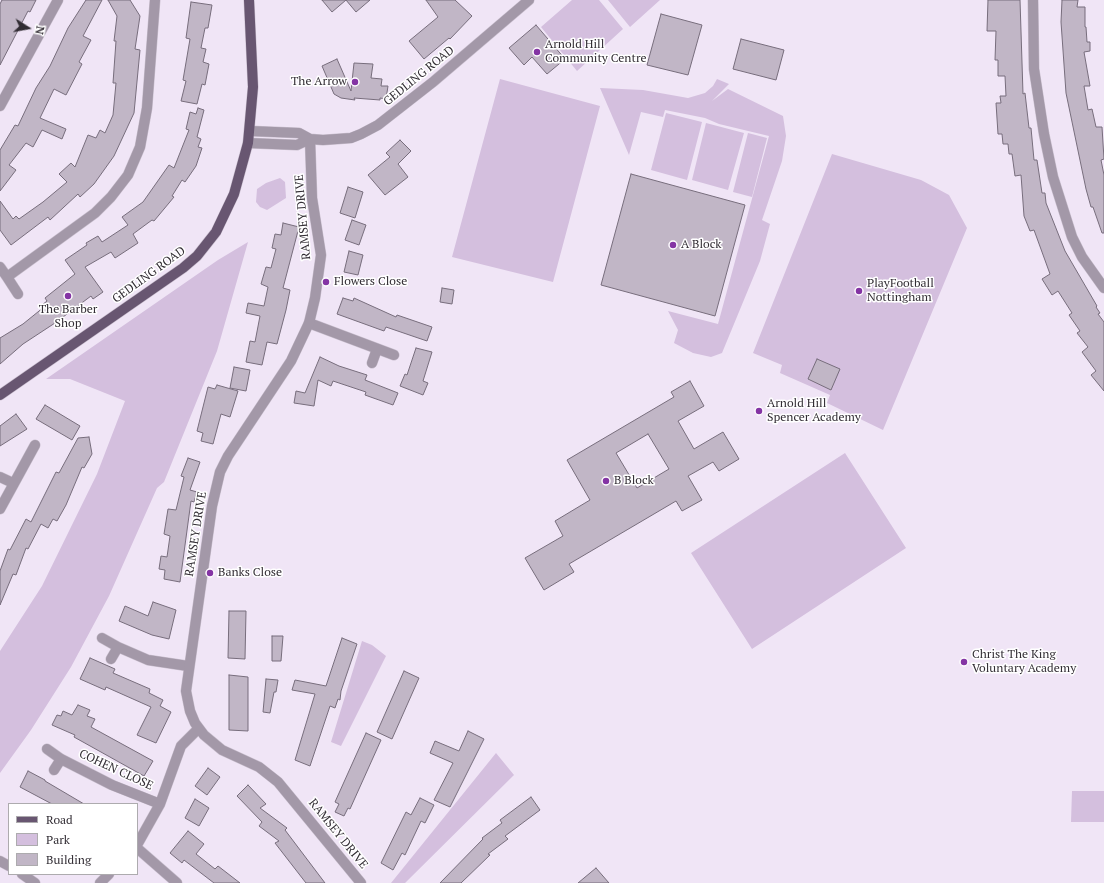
<!DOCTYPE html>
<style>
body{margin:0}
#map{position:relative;width:1104px;height:883px;overflow:hidden;background:#f0e5f6;font-family:"PT Serif",serif}
canvas{display:block}
.legend{position:absolute;left:8px;top:803px;width:130px;height:72px;box-sizing:border-box;background:#fff;border:1px solid #adabae;margin:0;padding:5px 7px;list-style:none;font-size:12px;color:#322d34}
.legend li{display:flex;align-items:center;gap:8px;height:20px}
.legend b{width:20px;border:1px solid #adabae}
.north{position:absolute;left:8px;top:8px;width:40px;height:40px;-webkit-text-stroke:3px #fff;paint-order:stroke;rotate:101deg;font-size:11px;font-weight:700;line-height:16px;text-align:center;color:#322d34}
.north::after{content:'';display:block;margin:auto;width:14px;height:18px;background:#322d34;clip-path:polygon(50% 0,100% 100%,50% 72%,0 100%)}
</style>
<div id="map">
<canvas width="1104" height="883"></canvas>
<ul class="legend">
<li><b style="height:5px;background:#685671"></b>Road</li>
<li><b style="height:11px;background:#d4bfde"></b>Park</li>
<li><b style="height:11px;background:#c1b6c6"></b>Building</li>
</ul>
<div class="north">N</div>
</div>
<script>
const g = document.querySelector('canvas').getContext('2d');
g.lineJoin = 'round';
function fillPath(path, color) {
  g.fillStyle = color;
  g.fill(path, 'evenodd');
}
function poly(rows) {
  const path = new Path2D();
  for (const r of rows) {
    path.moveTo(r[0], r[1]);
    for (let i = 2; i < r.length; i += 2) path.lineTo(r[i], r[i + 1]);
  }
  return path;
}
function stroke(path, color, width, dash) {
  g.strokeStyle = color;
  g.lineWidth = width;
  g.lineCap = dash ? 'butt' : 'round';
  g.setLineDash(dash || []);
  g.stroke(path);
}
function write(font, color, halo, rows, align = 'center') {
  g.font = font + ' "PT Serif",serif';
  g.lineWidth = 3;
  g.setLineDash([]);
  g.textBaseline = 'middle';
  g.strokeStyle = halo;
  g.fillStyle = color;
  for (const [text, x, y, turn = 0] of rows) {
    g.save();
    g.translate(x, y);
    g.rotate((+turn || 0) * Math.PI / 180);
    g.textAlign = isNaN(turn) ? turn : align;
    if (halo) g.strokeText(text, 0, 0);
    g.fillText(text, 0, 0);
    g.restore();
  }
}
fillPath(poly([
 [572,0,599,0,623,29,577,71,541,27],
 [608,0,660,0,630,27],
 [500,79,600,106,553,282,452,257],
 [717,79,729,84,712,101,728,89,783,116,786,136,782,161,762,220,770,224,760,261,722,353,711,357,693,353,674,343,678,330,668,311,718,324,769,136,719,124,705,118,665,110,663,117,641,112,629,155,600,88,643,90,688,98,705,93,713,86],
 [666,113,702,122,687,180,651,170],
 [706,123,744,133,728,190,692,180],
 [748,133,767,138,752,197,733,192],
 [832,154,921,180,949,195,967,228,883,430,827,403,830,395,780,373,782,365,753,353],
 [280,178,285,182,286,198,267,210,260,207,256,202,257,189,266,183],
 [248,242,217,351,164,482,157,488,109,596,71,667,31,730,0,773,0,651,42,586,97,474,125,401,70,379,46,379,218,260],
 [845,453,906,548,752,649,691,553],
 [362,641,372,645,386,656,341,746,331,742],
 [496,753,514,775,405,883,391,883],
 [1072,791,1104,791,1104,822,1071,822]
]), '#d4bfde');
const building = poly([
 [2,0,36,0,30,12,28,11,0,65,0,4,2,0],
 [86,0,102,0,83,36,91,40,79,62,82,64,66,95,54,89,40,118,66,129,62,139,42,130,33,147,26,143,9,165,16,170,0,191,0,150,15,125,18,126,36,88,50,66,68,28,86,0],
 [108,0,130,0,140,16,135,49,140,50,134,113,114,156,94,184,80,197,78,194,50,220,48,217,11,245,0,230,0,201,13,219,16,216,19,219,43,202,67,182,59,174,71,163,75,167,88,135,96,138,100,130,105,133,113,115,116,83,113,83,116,41,114,41,117,16,108,0],
 [322,0,346,0,332,12,322,0],
 [346,0,370,0,356,12,346,0],
 [426,0,455,0,472,16,450,39,449,38,424,59,409,41,438,17,426,0],
 [988,0,1020,0,1023,94,1025,93,1029,128,1031,128,1034,160,1037,160,1042,193,1045,193,1046,203,1065,251,1097,306,1096,307,1100,313,1098,314,1104,322,1104,391,1091,375,1096,371,1082,352,1088,347,1077,333,1080,331,1069,315,1072,313,1058,291,1052,295,1042,279,1050,274,1034,230,1030,231,1024,216,1021,175,1015,176,1012,154,1009,154,1008,144,1003,144,1002,134,998,134,996,103,1001,103,1000,96,1006,96,1005,76,998,76,998,60,995,60,996,31,987,31,988,0],
 [1062,0,1078,0,1077,7,1085,7,1085,27,1086,27,1087,42,1090,42,1090,51,1084,52,1090,86,1084,86,1088,110,1092,109,1096,127,1102,127,1104,159,1101,160,1104,175,1104,233,1102,233,1093,207,1091,207,1086,189,1066,93,1061,22,1062,0],
 [191,2,212,5,208,28,205,28,201,48,206,49,203,62,209,64,205,85,202,84,197,104,181,101,186,81,183,80,190,39,186,38,191,2],
 [661,14,702,25,688,75,647,65,661,14],
 [536,25,565,59,547,74,532,57,524,65,509,48,536,25],
 [741,39,784,50,776,80,733,69,741,39],
 [337,59,351,91,354,63,373,64,371,78,382,79,381,86,388,86,386,99,380,98,380,100,354,98,355,100,341,98,334,94,322,66,337,59],
 [198,108,204,110,197,137,201,139,198,147,202,148,196,166,185,182,182,180,172,196,174,197,154,221,152,220,133,234,138,243,115,258,111,252,85,267,103,292,93,299,91,296,55,323,23,344,0,364,0,338,23,324,44,307,42,305,47,301,45,298,75,274,65,260,87,245,86,243,98,236,102,242,128,225,122,217,143,202,169,165,174,168,189,130,186,129,190,112,196,114,198,108],
 [400,140,411,151,398,164,408,177,385,195,368,175,390,157,386,153,400,140],
 [631,174,745,205,715,316,601,285,631,174],
 [348,187,363,192,355,218,340,213,348,187],
 [352,220,366,225,359,245,345,240,352,220],
 [283,223,299,227,283,288,290,290,286,310,277,344,267,342,262,365,246,362,250,341,255,342,260,316,246,313,248,303,264,306,268,287,261,284,266,267,271,268,276,249,272,248,275,234,281,235,283,223],
 [349,251,363,255,358,275,344,272,349,251],
 [442,288,454,290,452,304,440,302,442,288],
 [343,298,353,301,354,298,396,317,397,315,432,327,427,341,386,327,384,331,337,314,343,298],
 [416,348,432,352,423,381,428,383,423,395,400,386,405,374,407,375,416,348],
 [320,357,339,366,367,375,365,380,398,393,393,405,365,395,366,392,333,381,331,386,318,380,314,406,294,403,296,391,305,393,320,357],
 [817,359,840,369,831,390,808,379,817,359],
 [234,367,250,370,246,391,230,388,234,367],
 [690,381,704,406,678,421,694,449,723,432,739,459,719,471,713,462,688,476,702,500,682,511,676,501,569,564,574,572,544,590,525,558,563,536,555,521,590,500,567,460,674,397,671,392,690,381],
 [648,434,669,469,637,488,616,453,648,434],
 [217,385,238,391,230,417,221,414,213,444,201,441,203,433,197,431,208,387,215,389,217,385],
 [45,405,80,426,72,440,36,419,45,405],
 [16,414,27,429,0,446,0,426,16,414],
 [89,437,92,454,84,468,82,467,66,505,57,521,53,519,48,528,41,524,28,549,26,548,16,575,13,574,0,605,0,571,8,549,10,550,26,519,31,522,56,472,59,473,78,438,89,437],
 [188,458,200,462,190,490,197,492,194,502,191,501,180,582,164,579,165,570,159,569,161,556,167,557,170,536,164,534,168,509,176,510,184,477,181,476,188,458],
 [153,602,176,610,169,639,152,635,119,621,125,606,148,616,153,602],
 [229,611,246,611,245,659,228,658,229,611],
 [272,636,283,636,281,661,272,661,272,636],
 [342,638,357,644,341,691,340,700,338,699,335,708,330,706,310,766,295,760,315,694,292,690,295,680,326,686,342,638],
 [90,658,115,669,113,673,150,689,149,693,163,700,160,706,171,712,156,743,137,735,151,707,106,687,105,690,80,679,90,658],
 [404,671,419,678,392,739,377,732,404,671],
 [229,675,248,677,248,731,229,730,229,675],
 [266,679,278,680,276,692,274,692,270,713,263,712,266,679],
 [78,705,90,710,87,716,95,719,91,727,153,761,144,776,74,737,75,735,52,725,57,715,61,716,63,711,72,715,78,705],
 [468,731,484,739,450,807,434,800,453,763,430,753,435,741,459,751,468,731],
 [366,733,381,740,350,809,348,808,344,816,335,812,339,804,335,802,366,733],
 [208,768,220,777,207,795,195,786,208,768],
 [28,771,45,780,45,781,84,804,52,804,20,787,28,771],
 [248,785,266,804,260,808,287,828,285,830,325,883,306,883,275,843,279,841,259,826,262,822,237,796,248,785],
 [531,797,540,810,505,836,508,839,488,854,490,855,461,883,440,883,483,839,482,838,502,823,500,820,531,797],
 [420,798,434,805,425,823,421,821,405,855,402,853,393,870,381,863,406,812,411,815,420,798],
 [195,799,209,808,199,826,185,818,195,799],
 [188,831,204,844,196,854,215,869,218,866,240,883,214,883,184,860,182,863,170,853,188,831],
 [596,868,609,883,578,883,596,868]
]);
fillPath(building, '#c1b6c6');
stroke(building, '#776d7c', 1);
const minor = poly([
 [1033,0,1034,69,1044,134,1053,177,1072,237,1082,257,1104,288],
 [0,106,58,0],
 [0,267,7,277,95,213,111,197,128,175,140,147,147,108,155,0],
 [7,277,18,294],
 [309,323,394,355],
 [372,363,377,349],
 [0,477,13,483],
 [0,509,35,445],
 [102,638,118,647,148,660,188,666],
 [111,659,118,647],
 [47,749,61,759,112,785,160,804],
 [54,770,61,759],
 [137,845,160,804,181,746,198,729],
 [137,848,177,883],
 [0,861,9,866],
 [22,874,35,883],
 [100,883,109,874]
]);
const tertiary = poly([
 [250,131,299,133,310,139,323,140,351,138,361,134,378,125,433,82,529,0],
 [310,139,312,198,321,255,315,298,309,323,291,361,228,456,220,472,212,506,186,691,190,711,195,723,204,735,222,750,259,767,278,782,361,883],
 [248,143,297,145,310,139]
]);
const primary = poly([
 [0,395,183,268,197,256,216,232,234,194,248,143,253,87,249,0]
]);
stroke(minor, '#cac0cf', 11);
stroke(tertiary, '#cac0cf', 11);
stroke(primary, '#cac0cf', 11);
stroke(minor, '#a398a8', 10);
stroke(tertiary, '#a398a8', 10);
stroke(primary, '#685671', 10);
for (const [x, y, r, color] of [
 [537,52,4,"#8434a4"],
 [355,82,4,"#8434a4"],
 [673,245,4,"#8434a4"],
 [326,282,4,"#8434a4"],
 [859,291,4,"#8434a4"],
 [68,296,4,"#8434a4"],
 [759,411,4,"#8434a4"],
 [606,481,4,"#8434a4"],
 [210,573,4,"#8434a4"],
 [964,662,4,"#8434a4"]
]) {
  const dot = new Path2D();
  dot.arc(x, y, r, 0, 2 * Math.PI);
  g.fillStyle = color;
  g.fill(dot);
  stroke(dot, '#fff', 1.5);
}
write('12px', '#322d34', '#fff', [
 ["Arnold Hill",545,45],
 ["Community Centre",545,59],
 ["The Arrow",347,82,"right"],
 ["A Block",681,245],
 ["Flowers Close",334,282],
 ["PlayFootball",867,284],
 ["Nottingham",867,298],
 ["The Barber",68,310,"center"],
 ["Shop",68,324,"center"],
 ["Arnold Hill",767,404],
 ["Spencer Academy",767,418],
 ["B Block",614,481],
 ["Banks Close",218,573],
 ["Christ The King",972,655],
 ["Voluntary Academy",972,669]
], 'left');
write('12px', '#322d34', '#fff', [
 ["GEDLING ROAD",419,76,-39],
 ["RAMSEY DRIVE",303,217,-95],
 ["GEDLING ROAD",149,275,-36],
 ["RAMSEY DRIVE",196,534,-81],
 ["COHEN CLOSE",116,770,25],
 ["RAMSEY DRIVE",338,834,51]
]);
</script>
